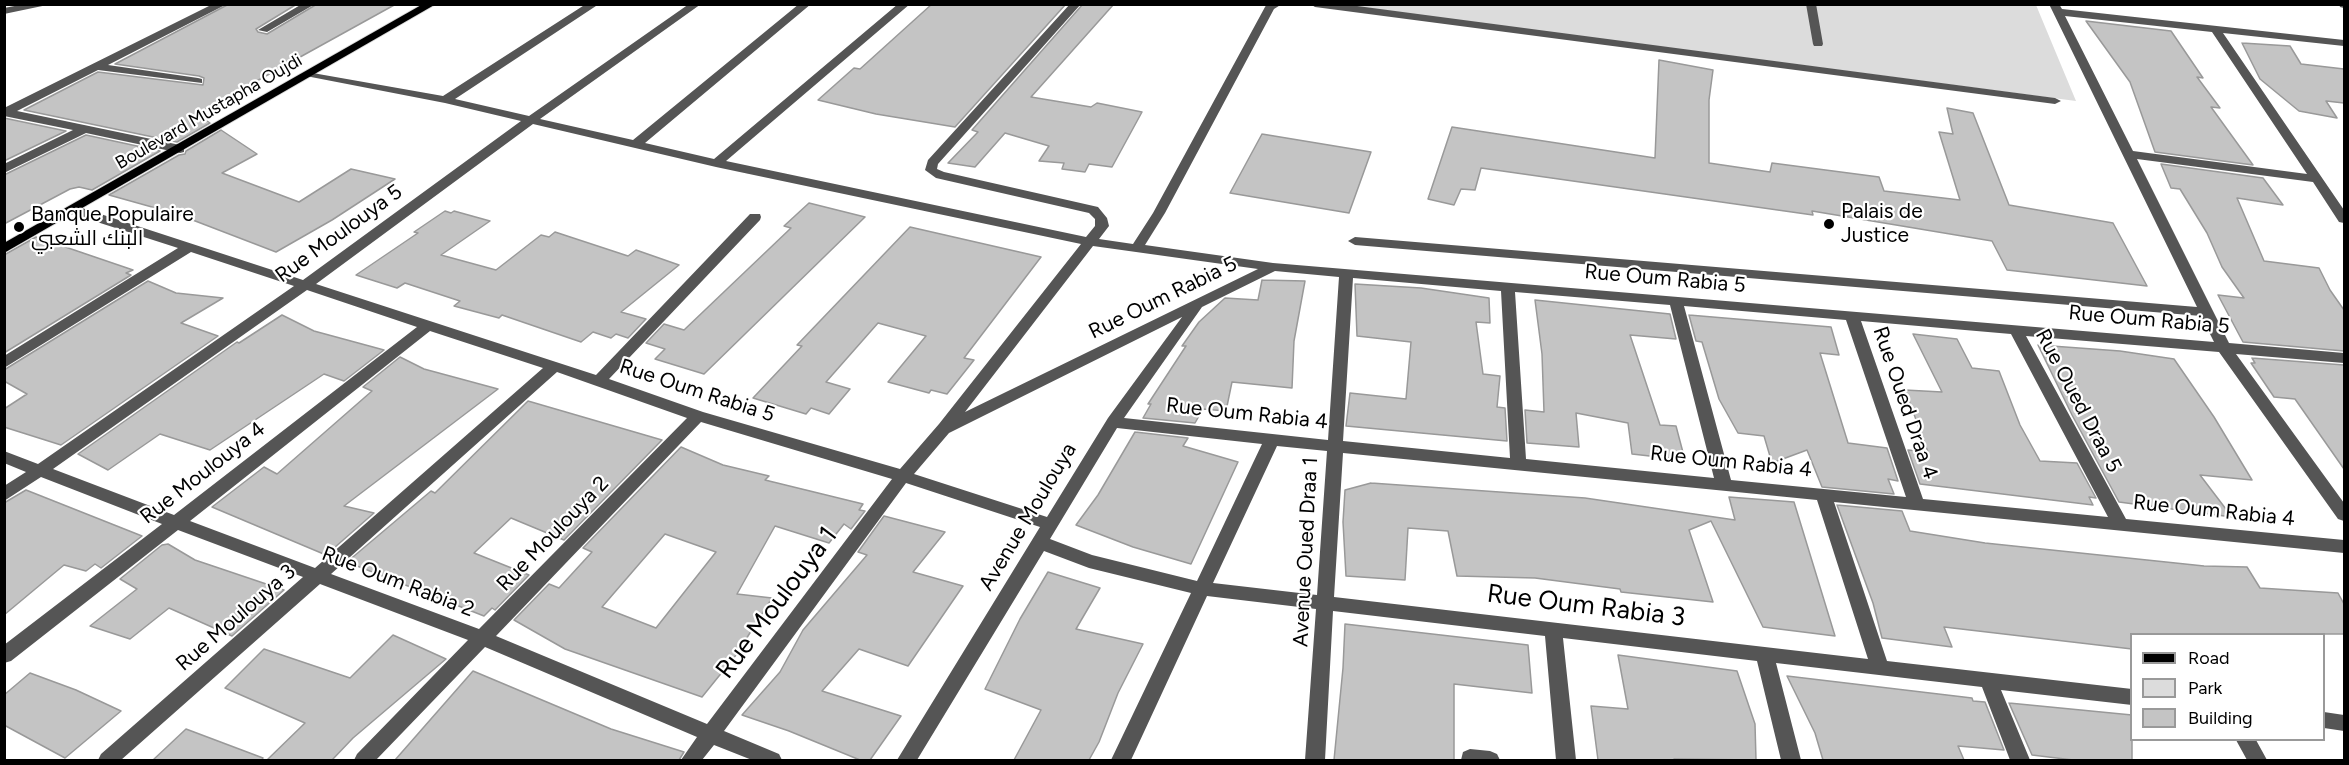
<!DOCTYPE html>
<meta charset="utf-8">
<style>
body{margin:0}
#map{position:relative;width:2349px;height:765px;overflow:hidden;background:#fff;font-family:Figtree,sans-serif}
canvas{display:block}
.frame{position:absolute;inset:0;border:6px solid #000;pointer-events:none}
.legend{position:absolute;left:2130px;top:633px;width:195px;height:108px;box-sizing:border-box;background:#fff;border:2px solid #999;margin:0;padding:8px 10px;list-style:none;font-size:18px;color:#000}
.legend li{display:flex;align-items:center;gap:12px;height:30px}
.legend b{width:30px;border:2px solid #999}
</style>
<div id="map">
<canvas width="2349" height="765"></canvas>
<div class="frame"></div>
<ul class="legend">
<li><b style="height:8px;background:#000"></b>Road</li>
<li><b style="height:16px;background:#dcdcdc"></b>Park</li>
<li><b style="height:16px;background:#c4c4c4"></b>Building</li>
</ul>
</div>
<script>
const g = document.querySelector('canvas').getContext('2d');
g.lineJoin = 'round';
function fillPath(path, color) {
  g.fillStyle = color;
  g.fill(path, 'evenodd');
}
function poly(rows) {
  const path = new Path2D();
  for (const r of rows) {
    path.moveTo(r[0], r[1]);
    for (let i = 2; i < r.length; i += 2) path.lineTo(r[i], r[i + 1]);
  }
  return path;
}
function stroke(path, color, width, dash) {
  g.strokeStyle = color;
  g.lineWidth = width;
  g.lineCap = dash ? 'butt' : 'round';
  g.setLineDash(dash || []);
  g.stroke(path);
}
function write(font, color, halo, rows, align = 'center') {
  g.font = font + ' Figtree,Cairo,sans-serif';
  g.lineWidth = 4.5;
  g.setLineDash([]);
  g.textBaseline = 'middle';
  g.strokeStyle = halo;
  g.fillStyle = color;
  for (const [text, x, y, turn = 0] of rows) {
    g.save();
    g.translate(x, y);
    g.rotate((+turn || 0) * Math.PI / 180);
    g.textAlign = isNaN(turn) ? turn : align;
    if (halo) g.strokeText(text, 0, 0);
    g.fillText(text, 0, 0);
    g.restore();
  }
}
fillPath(poly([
 [1342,5,2036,5,2076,101]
]), '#dcdcdc');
const building = poly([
 [229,4,297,4,256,29,258,32,267,34,317,4,396,4,197,114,210,123,177,142,24,110,98,72,203,85,204,78,199,76,115,64,229,4],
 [932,4,1066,4,955,127,876,114,818,100,854,68,860,69,932,4],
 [1083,4,1114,4,1031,97,1091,107,1097,103,1142,112,1112,167,1089,164,1085,172,1062,169,1064,163,1039,161,1049,146,1005,133,975,167,948,163,978,132,972,130,1083,4],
 [2086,21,2171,31,2203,78,2197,77,2220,108,2211,107,2253,165,2155,152,2130,82,2086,21],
 [2242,43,2290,46,2301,64,2344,69,2344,103,2326,101,2337,118,2299,111,2260,79,2242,43],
 [1659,60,1713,70,1709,100,1709,163,1770,172,1772,163,1879,177,1884,191,1960,200,1939,132,1953,134,1947,108,1973,113,2009,205,2113,223,2147,286,2007,270,1992,241,1812,211,1813,215,1481,168,1475,190,1461,189,1454,205,1428,199,1452,127,1655,158,1659,60],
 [4,118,66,131,4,161,4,118],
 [221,130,257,154,222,173,299,202,351,169,395,179,332,220,276,252,177,214,109,195,179,155,185,154,186,151,221,130],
 [1262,134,1371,152,1349,213,1230,193,1262,134],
 [86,135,160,151,92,190,79,187,70,189,4,224,4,175,86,135],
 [2161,164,2263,178,2283,205,2237,198,2264,261,2319,268,2330,290,2344,310,2344,351,2243,342,2218,295,2244,298,2222,267,2207,233,2180,189,2171,188,2161,164],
 [809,203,865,217,704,374,655,359,665,349,646,343,664,324,684,330,791,228,784,226,809,203],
 [445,211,451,213,454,211,490,221,441,255,496,270,541,235,549,237,555,232,628,256,636,250,679,265,621,312,646,319,628,338,616,334,611,338,593,332,581,342,502,315,499,318,454,306,460,301,405,283,397,288,356,275,418,233,414,232,445,211],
 [910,227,1041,257,964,358,974,360,947,394,931,390,929,393,888,382,926,336,878,323,826,382,850,389,829,414,811,408,806,414,753,398,802,346,797,345,910,227],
 [36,237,133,270,126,273,131,275,4,353,4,255,36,237],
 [1262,280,1305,281,1294,341,1292,388,1232,382,1226,411,1203,409,1195,423,1143,418,1151,404,1148,404,1186,346,1182,346,1199,322,1225,298,1258,300,1262,280],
 [148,281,176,293,223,298,181,323,218,336,61,445,4,427,4,409,27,394,4,381,4,370,148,281],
 [1355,284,1421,288,1489,298,1490,323,1476,322,1483,374,1500,376,1497,407,1505,408,1507,441,1346,426,1350,393,1406,399,1411,342,1357,336,1355,284],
 [1535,300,1670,314,1676,339,1630,335,1660,425,1676,426,1685,460,1632,454,1628,423,1576,413,1579,447,1527,443,1525,410,1544,412,1542,354,1535,300],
 [282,315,314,331,384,350,344,381,324,374,210,450,160,434,108,470,78,454,237,342,239,343,282,315],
 [1689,315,1831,327,1839,355,1820,353,1848,443,1887,448,1898,481,1888,479,1894,494,1822,487,1807,450,1772,463,1764,436,1738,433,1719,399,1702,342,1696,341,1689,315],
 [1913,334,1957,339,1972,368,1999,371,2020,425,2040,461,2077,463,2096,498,2089,497,2093,505,1920,484,1908,450,1928,452,1905,390,1942,392,1913,334],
 [2038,345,2120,351,2174,359,2214,417,2252,480,2200,475,2232,517,2119,502,2072,415,2038,345],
 [400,357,424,369,498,389,344,506,374,513,326,555,212,507,264,467,277,474,372,391,363,387,400,357],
 [2252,358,2344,365,2344,469,2295,399,2274,397,2251,363,2255,363,2252,358],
 [528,401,662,440,564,540,511,518,474,553,529,575,495,610,492,608,484,616,347,562,431,491,435,493,528,401],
 [1135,432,1188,438,1183,446,1238,462,1191,564,1133,547,1076,525,1098,495,1135,432],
 [681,447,723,465,769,476,765,480,863,504,859,510,865,511,851,529,844,524,829,543,775,526,737,594,772,598,736,655,702,697,565,649,514,620,549,584,559,588,592,552,583,548,681,447],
 [665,534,716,552,656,628,602,607,665,534],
 [1371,483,1585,498,1735,520,1729,497,1794,502,1835,636,1763,627,1711,521,1689,530,1713,602,1621,592,1620,589,1535,578,1457,576,1448,531,1408,528,1405,580,1346,576,1343,522,1345,490,1371,483],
 [26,490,142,536,101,568,95,564,86,571,64,565,4,615,4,503,26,490],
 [1837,505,1902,511,1910,531,1985,543,2204,566,2247,567,2260,588,2338,593,2344,604,2344,634,2132,634,2132,649,1944,627,1952,647,1882,638,1873,603,1837,505],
 [884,516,945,532,913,572,963,586,908,666,859,649,822,691,901,716,870,760,860,760,789,731,742,715,780,672,803,630,867,555,858,552,884,516],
 [168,544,195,560,284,590,232,636,169,608,130,639,90,626,137,589,120,579,162,545,168,544],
 [1048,572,1100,588,1076,629,1143,644,1118,693,1099,742,1089,760,1014,760,1041,710,985,689,1020,619,1048,572],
 [1345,624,1528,645,1532,693,1454,684,1454,760,1334,760,1343,668,1345,624],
 [393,635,446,659,353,738,332,760,267,760,305,723,225,688,264,649,350,678,393,635],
 [1618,655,1737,671,1755,724,1756,760,1674,759,1675,760,1598,760,1591,706,1628,709,1618,655],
 [473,671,611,729,684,752,679,760,395,760,473,671],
 [30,673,76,690,121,711,65,758,4,725,4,695,30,673],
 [1787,676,1972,698,1973,701,1985,702,2004,750,1958,746,1964,760,1823,760,1815,733,1787,676],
 [2009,703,2132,715,2132,760,2073,760,2032,755,2009,703],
 [186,729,263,758,262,760,153,760,186,729]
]);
fillPath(building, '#c4c4c4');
stroke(building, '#999', 1.5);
const major = poly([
 [423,4,436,4,4,253,4,243,423,4]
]);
stroke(major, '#dbdbdb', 2);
fillPath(poly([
 [25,4,52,4,4,14,4,8,25,4],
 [213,4,227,4,108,65,198,78,202,79,202,83,98,70,17,111,180,145,184,146,184,152,180,153,86,133,4,173,4,164,73,130,4,116,4,108,213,4],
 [302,4,315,4,267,32,258,30,302,4],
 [586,4,599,4,455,99,529,116,689,4,701,4,540,119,633,140,799,4,811,4,645,143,714,159,898,4,910,4,726,161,1086,237,1095,226,1095,219,1089,213,936,178,925,170,928,160,1070,4,1081,4,938,164,937,169,944,172,1098,207,1107,218,1109,226,1099,239,1133,244,1153,213,1265,7,1267,4,1282,4,1274,9,1165,213,1145,245,1273,263,2214,342,2201,316,1355,245,1348,241,1355,237,2197,307,2049,4,2059,4,2062,9,2344,40,2344,46,2223,33,2344,210,2344,223,2339,222,2313,182,2137,159,2229,343,2344,353,2344,363,2236,354,2344,503,2344,521,2338,519,2219,352,2026,336,2126,519,2344,540,2344,553,1834,502,1887,661,2132,689,2132,705,2001,690,2030,760,2010,760,1982,687,1776,663,1801,760,1781,760,1757,661,1563,638,1576,760,1556,760,1545,636,1333,611,1325,760,1305,760,1316,609,1207,596,1131,760,1111,760,1191,593,1089,568,1044,551,917,760,897,760,1040,527,906,483,724,731,779,754,782,760,752,760,714,745,702,760,681,760,697,737,485,647,376,760,354,760,357,754,468,640,320,584,121,760,98,760,101,754,303,577,178,530,11,661,4,663,4,645,162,524,41,477,4,501,4,486,26,472,4,463,4,451,38,464,294,286,191,252,4,368,4,356,178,248,69,213,68,210,69,207,79,207,303,280,521,121,445,103,311,77,307,76,307,72,443,96,586,4],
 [2065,16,2212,32,2307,174,2133,151,2065,16],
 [533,124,716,167,1081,244,939,424,900,469,703,412,609,379,760,220,761,217,760,214,750,214,596,375,316,284,533,124],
 [1093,246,1258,269,965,412,1093,246],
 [1275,271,1339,277,1328,440,1124,418,1202,307,1275,271],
 [1353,278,1501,291,1510,458,1343,441,1353,278],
 [307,290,417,327,174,515,53,469,307,290],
 [1515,292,1670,305,1714,478,1526,459,1515,292],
 [1684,306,1846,320,1906,497,1731,480,1684,306],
 [1182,317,1108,418,1047,517,914,474,949,433,1182,317],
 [1861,321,2011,334,2108,517,1923,499,1861,321],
 [430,331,543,368,315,568,190,521,430,331],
 [557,372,687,418,479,629,331,574,557,372],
 [701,422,892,479,707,724,496,636,701,422],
 [1117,428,1262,444,1197,581,1092,555,1050,539,1117,428],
 [1277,446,1327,451,1317,595,1213,583,1277,446],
 [1343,453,1817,500,1868,659,1334,597,1343,453],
 [1310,4,1342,4,2055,98,2061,101,2055,104,1315,7,1310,4],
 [1806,4,1816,4,1823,44,1822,46,1814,46,1813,44,1806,4],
 [2339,4,2344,4,2344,8,2340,7,2339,4],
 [2324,712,2344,715,2344,731,2324,728,2324,712],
 [2236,740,2256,740,2267,760,2247,760,2236,740],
 [1470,749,1490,751,1497,754,1500,760,1461,760,1463,752,1470,749]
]), '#555');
fillPath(major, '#000');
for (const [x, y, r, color] of [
 [1829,224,6,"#000"],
 [19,227,6,"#000"]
]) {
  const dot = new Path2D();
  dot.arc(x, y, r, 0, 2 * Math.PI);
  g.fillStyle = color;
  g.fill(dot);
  stroke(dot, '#fff', 2);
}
write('18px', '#000', '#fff', [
 ["Boulevard Mustapha Oujdi",209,112,-30]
]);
write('21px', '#000', '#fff', [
 ["Palais de",1841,212],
 ["Justice",1841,236],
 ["Banque Populaire",31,215],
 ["البنك الشعبي",31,239]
], 'left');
write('21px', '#000', '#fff', [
 ["Rue Moulouya 5",339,234,-36],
 ["Rue Oum Rabia 5",1665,279,5],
 ["Rue Oum Rabia 5",1163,298,-26],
 ["Rue Oum Rabia 5",2149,320,5],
 ["Rue Oum Rabia 5",697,391,18],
 ["Rue Oued Draa 5",2078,401,62],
 ["Rue Oued Draa 4",1905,403,71],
 ["Rue Oum Rabia 4",1247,414,6],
 ["Rue Oum Rabia 4",1731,462,6],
 ["Rue Moulouya 4",203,473,-38],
 ["Rue Oum Rabia 4",2214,511,6],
 ["Avenue Moulouya",1028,517,-59],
 ["Rue Moulouya 2",553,534,-46],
 ["Avenue Oued Draa 1",1306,552,-87],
 ["Rue Oum Rabia 2",398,582,21],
 ["Rue Moulouya 3",236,618,-41]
]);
write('26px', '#000', '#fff', [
 ["Rue Moulouya 1",777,603,-53],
 ["Rue Oum Rabia 3",1586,606,7]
]);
</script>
